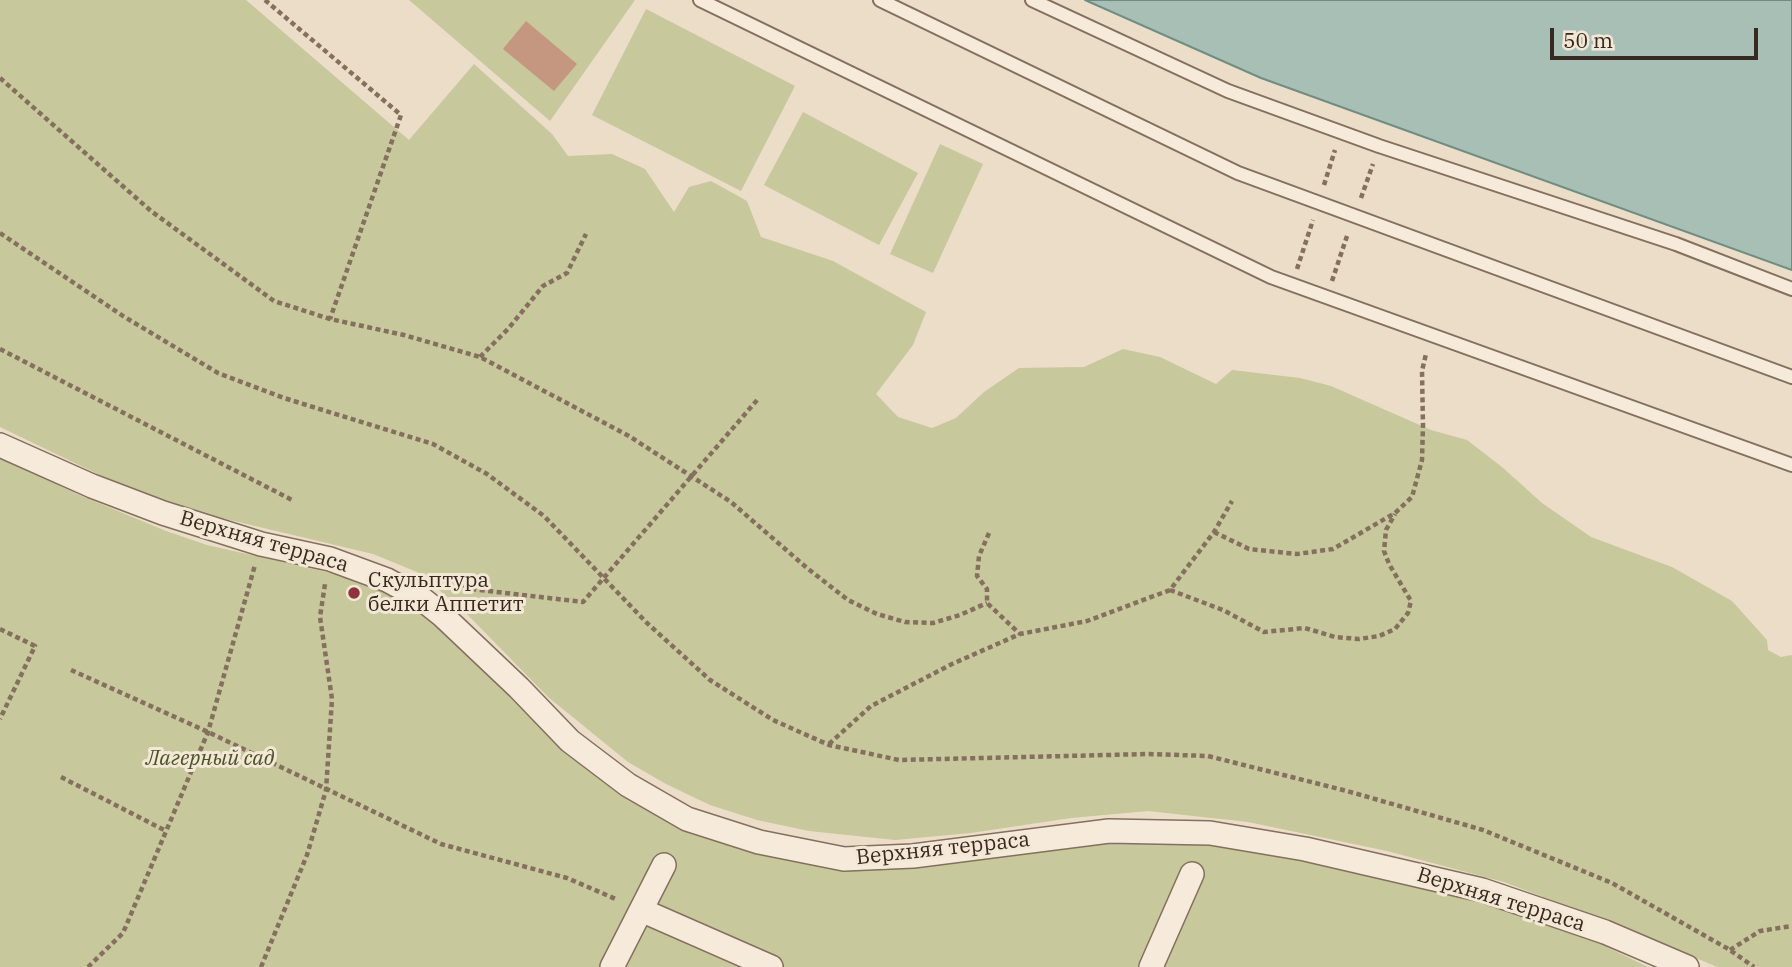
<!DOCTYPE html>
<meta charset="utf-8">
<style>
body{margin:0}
#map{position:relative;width:1792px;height:967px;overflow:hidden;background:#ebddc7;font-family:"IBM Plex Serif",serif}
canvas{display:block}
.scale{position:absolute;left:1550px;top:28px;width:208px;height:32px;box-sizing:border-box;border:4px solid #372920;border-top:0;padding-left:9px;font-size:21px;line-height:24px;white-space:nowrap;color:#372920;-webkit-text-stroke:5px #f3e8d6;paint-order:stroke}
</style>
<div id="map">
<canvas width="1792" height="967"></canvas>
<div class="scale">50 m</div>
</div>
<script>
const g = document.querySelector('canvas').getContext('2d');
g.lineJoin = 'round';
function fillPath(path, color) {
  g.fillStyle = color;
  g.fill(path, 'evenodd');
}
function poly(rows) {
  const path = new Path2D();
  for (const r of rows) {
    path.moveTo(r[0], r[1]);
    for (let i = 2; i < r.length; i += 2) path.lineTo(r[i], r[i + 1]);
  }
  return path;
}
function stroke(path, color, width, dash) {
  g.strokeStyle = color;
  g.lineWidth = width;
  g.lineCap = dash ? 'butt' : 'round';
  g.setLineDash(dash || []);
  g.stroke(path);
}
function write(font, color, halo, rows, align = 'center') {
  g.font = font + ' "IBM Plex Serif",serif';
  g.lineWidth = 6;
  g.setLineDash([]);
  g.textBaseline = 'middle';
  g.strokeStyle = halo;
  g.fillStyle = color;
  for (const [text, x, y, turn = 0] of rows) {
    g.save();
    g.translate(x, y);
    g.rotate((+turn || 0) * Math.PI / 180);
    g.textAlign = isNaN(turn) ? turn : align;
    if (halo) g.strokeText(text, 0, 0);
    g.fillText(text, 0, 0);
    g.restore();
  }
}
fillPath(poly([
 [0,0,246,0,409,140,474,64,552,134,568,156,612,154,645,169,674,212,689,187,711,181,747,201,761,237,833,261,926,312,913,345,876,394,898,417,932,428,956,418,984,392,1019,368,1084,367,1123,349,1160,357,1216,384,1232,370,1300,378,1331,386,1431,430,1467,440,1502,467,1542,503,1591,537,1672,567,1732,601,1767,640,1768,650,1781,657,1792,655,1792,967,1717,967,1643,935,1504,882,1387,851,1248,822,1148,811,1071,818,971,833,895,840,809,831,757,820,710,805,666,784,628,762,548,697,461,608,417,572,373,554,188,510,108,479,0,427],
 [409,0,635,0,550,121],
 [646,9,795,86,741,191,592,115],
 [803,112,918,173,879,245,764,185],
 [940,144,983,164,933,273,890,254],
 [0,456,77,494,166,531,207,545,357,579,399,599,442,628,516,703,599,778,645,807,695,833,762,855,852,868,1107,840,1175,838,1278,853,1401,881,1570,929,1648,967,0,967]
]), '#c7c89b');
const water = poly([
 [1085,0,1792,0,1792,270,1261,78,1085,0]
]);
fillPath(water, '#a8bfb6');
stroke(water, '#6f8d83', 2);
fillPath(poly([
 [526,21,577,64,554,91,503,49]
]), '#c69780');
const lane = poly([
 [700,0,1271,277,1792,465],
 [880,0,1238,173,1792,377],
 [1032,0,1228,91,1379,146,1676,244,1792,289]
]);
const street = poly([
 [0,445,92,486,163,513,261,544,330,559,387,580,422,599,442,615,519,688,570,741,628,785,687,819,759,842,844,859,913,856,1109,831,1210,833,1305,849,1482,890,1605,932,1687,967],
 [641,910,771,967],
 [612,967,664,865],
 [1151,967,1192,874]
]);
stroke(lane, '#856f5e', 16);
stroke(street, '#856f5e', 26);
stroke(poly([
 [265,0,401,115,330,319],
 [0,78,151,211,274,301,330,319,404,335,480,357,629,436,731,502,807,568,848,600,877,614,905,622,933,623,960,615,987,603],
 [1324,185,1335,150],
 [1361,198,1373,164],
 [0,233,123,316,218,373,284,398,433,444,487,474,544,516,647,623,710,680,773,720,829,745,899,760,1149,754,1208,756,1347,791,1483,830,1612,883,1730,950,1754,967],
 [1297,269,1313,220],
 [1332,281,1348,233],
 [0,349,292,500],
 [480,357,508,329,543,286,567,273,586,234],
 [1214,532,1249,549,1297,554,1333,549,1395,513,1412,497,1422,460,1423,426,1422,371,1426,354],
 [989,533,979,556,977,576,987,589,987,603,1020,634],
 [446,586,583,602,758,399],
 [1170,590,1223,610,1264,632,1305,628,1335,637,1359,639,1379,636,1395,629,1408,613,1411,601,1389,564,1384,551,1386,530,1395,514],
 [0,629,35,646,0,719],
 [71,670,208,732,441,844,567,878,618,900],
 [829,744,871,706,952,664,1020,634,1087,621,1170,590,1214,532,1232,501],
 [61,777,166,831],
 [1730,950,1760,931,1792,926],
 [88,967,123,933,208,732,255,565],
 [261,967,307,855,326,790,332,699,320,617,325,584]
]), '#856f5e', 4.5, [5, 3.5]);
stroke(lane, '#f6ebda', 12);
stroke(street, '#f6ebda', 23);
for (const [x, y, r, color] of [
 [354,593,7,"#8f323b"]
]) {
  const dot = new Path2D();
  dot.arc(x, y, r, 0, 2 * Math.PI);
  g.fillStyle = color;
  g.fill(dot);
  stroke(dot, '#f3e8d6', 2.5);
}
write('21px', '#372920', '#f3e8d6', [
 ["Верхняя терраса",264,542,16],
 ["Верхняя терраса",943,849,-6],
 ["Верхняя терраса",1501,900,17]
]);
write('21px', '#372920', '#f3e8d6', [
 ["Скульптура",368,581],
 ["белки Аппетит",368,605]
], 'left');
write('italic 21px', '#4a5128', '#f3e8d6', [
 ["Лагерный сад",210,759]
]);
</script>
